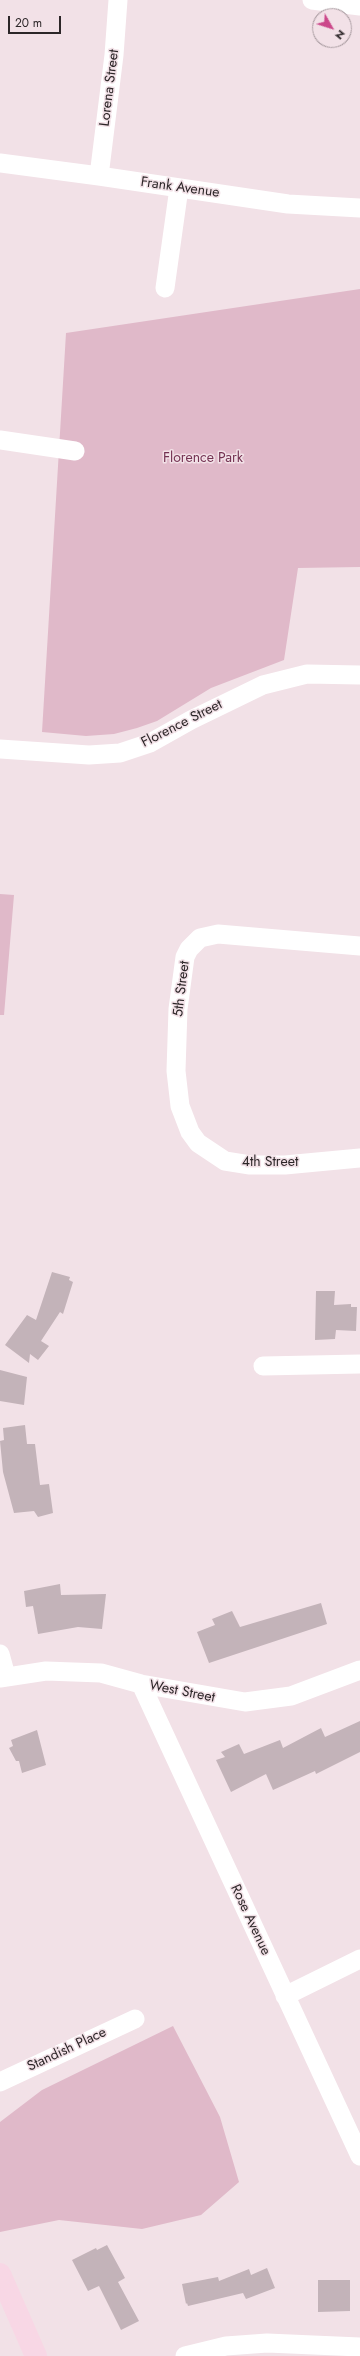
<!DOCTYPE html>
<style>
body{margin:0}
#map{position:relative;width:360px;height:2356px;overflow:hidden;background:#f2e1e7;font-family:Jost,sans-serif}
canvas{display:block}
.north{position:absolute;left:312px;top:8px;width:40px;height:40px;box-sizing:border-box;background:#f2e1e7;border:1px solid #a3969b;border-radius:50%;rotate:129deg;font-size:11px;font-weight:700;line-height:16px;text-align:center;color:#2c2628}
.north::after{content:'';display:block;margin:auto;width:14px;height:18px;background:#cb478a;clip-path:polygon(50% 0,100% 100%,50% 72%,0 100%)}
.scale{position:absolute;left:8px;top:16px;width:53px;height:18px;box-sizing:border-box;border:2px solid #2c2628;border-top:0;padding-left:5px;font-size:12px;line-height:14px;white-space:nowrap;color:#2c2628;-webkit-text-stroke:3px #f2e1e7;paint-order:stroke}
</style>
<div id="map">
<canvas width="360" height="2356"></canvas>
<div class="north">N</div>
<div class="scale">20 m</div>
</div>
<script>
const g = document.querySelector('canvas').getContext('2d');
g.lineJoin = 'round';
function fillPath(path, color) {
  g.fillStyle = color;
  g.fill(path, 'evenodd');
}
function poly(rows) {
  const path = new Path2D();
  for (const r of rows) {
    path.moveTo(r[0], r[1]);
    for (let i = 2; i < r.length; i += 2) path.lineTo(r[i], r[i + 1]);
  }
  return path;
}
function stroke(path, color, width, dash) {
  g.strokeStyle = color;
  g.lineWidth = width;
  g.lineCap = dash ? 'butt' : 'round';
  g.setLineDash(dash || []);
  g.stroke(path);
}
function write(font, color, halo, rows, align = 'center') {
  g.font = font + ' Jost,sans-serif';
  g.lineWidth = 3;
  g.setLineDash([]);
  g.textBaseline = 'middle';
  g.strokeStyle = halo;
  g.fillStyle = color;
  for (const [text, x, y, turn = 0] of rows) {
    g.save();
    g.translate(x, y);
    g.rotate((+turn || 0) * Math.PI / 180);
    g.textAlign = isNaN(turn) ? turn : align;
    if (halo) g.strokeText(text, 0, 0);
    g.fillText(text, 0, 0);
    g.restore();
  }
}
fillPath(poly([
 [360,289,360,567,298,568,284,660,211,688,157,721,137,728,114,734,86,736,42,732,66,333],
 [0,894,14,895,4,1015,0,1015],
 [173,2026,220,2117,239,2182,201,2215,142,2229,59,2220,0,2232,0,2122,42,2090]
]), '#e0b9c9');
fillPath(poly([
 [52,1272,70,1277,69,1280,73,1282,63,1314,60,1312,41,1341,49,1346,38,1360,30,1354,29,1363,5,1345,27,1315,36,1320],
 [316,1291,335,1291,334,1305,351,1304,351,1307,357,1307,356,1331,336,1330,335,1339,315,1340],
 [0,1370,27,1377,24,1405,0,1401],
 [25,1425,27,1444,35,1444,40,1485,49,1484,53,1513,38,1517,34,1511,14,1513,3,1472,0,1441,4,1440,3,1428],
 [60,1584,61,1595,106,1594,102,1629,78,1627,38,1634,33,1606,26,1607,24,1591],
 [321,1603,327,1624,209,1663,197,1632,215,1625,212,1619,232,1611,240,1627],
 [360,1721,360,1752,316,1774,315,1771,273,1790,266,1774,231,1792,216,1760,225,1757,221,1752,239,1744,244,1754,280,1740,283,1748,321,1728,325,1737],
 [37,1730,46,1765,22,1773,19,1761,16,1761,9,1748,13,1746,11,1740],
 [107,2245,125,2278,118,2282,139,2321,121,2330,99,2286,88,2291,72,2260,96,2248,97,2250],
 [267,2268,275,2288,246,2299,243,2293,188,2306,187,2303,186,2304,182,2284,218,2277,219,2281,249,2269,251,2275],
 [318,2280,350,2280,350,2311,318,2312]
]), '#c3b3b9');
stroke(poly([
 [312,0,360,6],
 [0,163,99,176,288,204,360,208],
 [99,176,114,55,118,0],
 [165,288,179,188],
 [0,440,75,451],
 [0,749,89,755,120,753,150,743,191,720,263,685,307,674,360,675],
 [360,946,218,934,200,938,189,949,185,957,178,1009,176,1071,180,1106,190,1132,198,1143,225,1161,250,1165,285,1165,360,1158],
 [263,1366,360,1364],
 [0,1654,6,1676],
 [0,1678,46,1671,101,1673,141,1684,245,1702,291,1696,360,1670],
 [141,1684,360,2156],
 [285,1996,360,1959],
 [0,2082,135,2019],
 [185,2356,226,2346,267,2343,360,2347]
]), '#fff', 19);
stroke(poly([
 [0,2274,36,2356]
]), '#f8d7e5', 22);
write('14px', '#2c2628', '#f2e1e7', [
 ["Lorena Street",110,88,-83],
 ["Frank Avenue",180,188,8],
 ["Florence Street",182,724,-27],
 ["5th Street",182,989,-83],
 ["4th Street",270,1163],
 ["West Street",182,1692,11],
 ["Rose Avenue",250,1920,65],
 ["Standish Place",67,2050,-25]
]);
write('14px', '#743252', '#f2e1e7', [
 ["Florence Park",203,459]
]);
</script>
